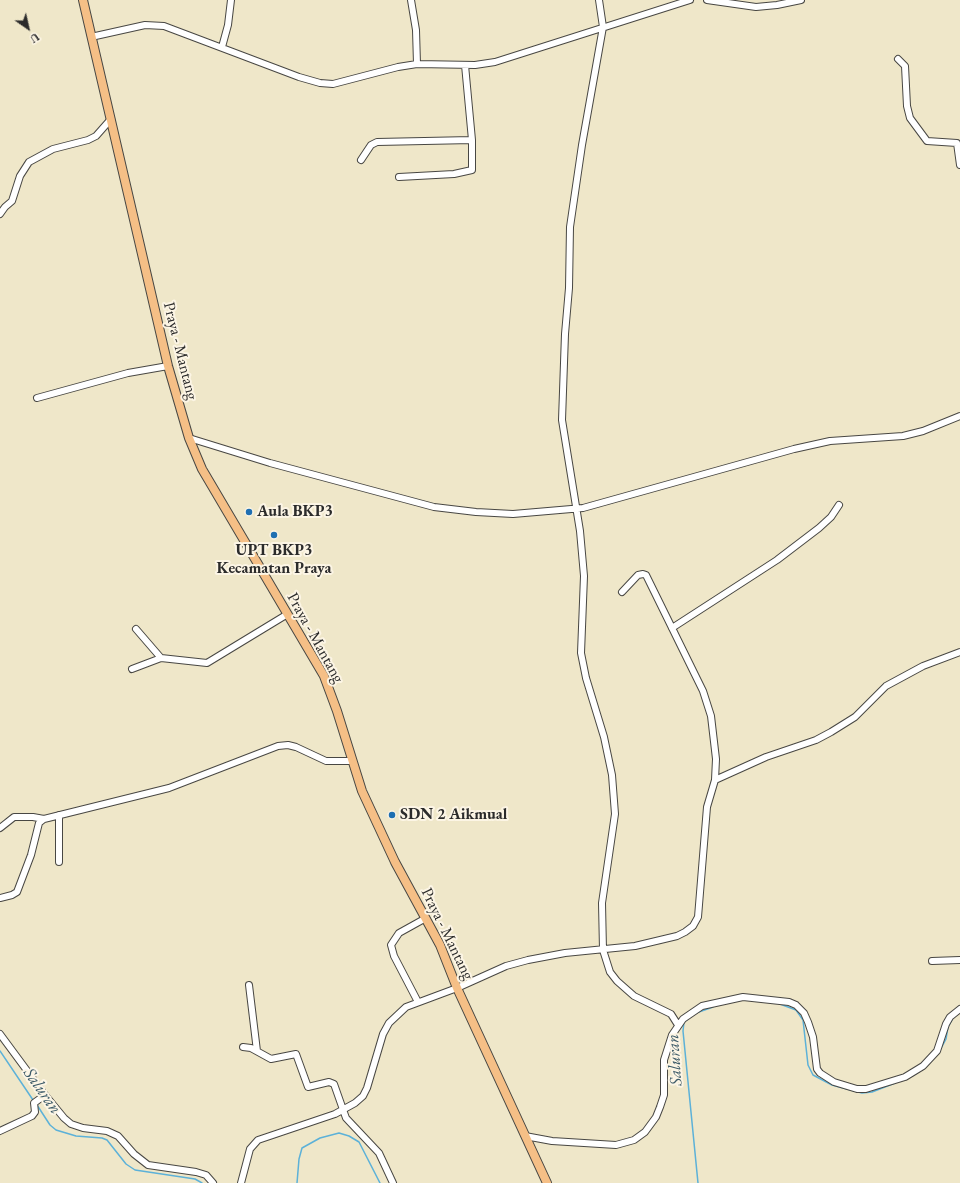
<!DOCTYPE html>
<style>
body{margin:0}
#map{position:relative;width:960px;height:1183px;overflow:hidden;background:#efe7c9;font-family:"EB Garamond",serif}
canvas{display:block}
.north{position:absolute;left:8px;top:8px;width:40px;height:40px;-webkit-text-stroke:3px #fcf5e5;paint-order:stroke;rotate:146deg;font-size:11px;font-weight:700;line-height:16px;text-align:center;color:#2b2b2b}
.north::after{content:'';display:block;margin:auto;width:14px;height:18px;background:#2b2b2b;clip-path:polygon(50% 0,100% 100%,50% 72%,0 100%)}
</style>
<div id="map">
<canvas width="960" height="1183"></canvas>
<div class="north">U</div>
</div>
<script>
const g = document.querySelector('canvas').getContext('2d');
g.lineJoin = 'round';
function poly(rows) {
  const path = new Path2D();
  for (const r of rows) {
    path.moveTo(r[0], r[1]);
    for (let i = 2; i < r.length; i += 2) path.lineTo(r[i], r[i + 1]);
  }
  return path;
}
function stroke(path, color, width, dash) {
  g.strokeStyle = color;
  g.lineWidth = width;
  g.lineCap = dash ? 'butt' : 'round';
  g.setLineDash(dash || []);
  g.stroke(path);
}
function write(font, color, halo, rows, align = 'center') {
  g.font = font + ' "EB Garamond",serif';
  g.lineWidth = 4;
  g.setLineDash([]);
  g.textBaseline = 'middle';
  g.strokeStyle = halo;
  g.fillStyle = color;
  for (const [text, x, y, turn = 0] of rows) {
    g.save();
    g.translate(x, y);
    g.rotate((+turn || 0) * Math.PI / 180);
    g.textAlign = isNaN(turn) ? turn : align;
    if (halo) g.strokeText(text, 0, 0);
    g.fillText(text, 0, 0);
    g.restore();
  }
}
stroke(poly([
 [780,1004,796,1010,803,1020,808,1065,813,1075,832,1085,862,1093,872,1092,895,1083],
 [696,1013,713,1007],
 [688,1019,684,1022,683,1031,698,1183],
 [0,1051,33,1100],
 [926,1066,938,1054,946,1039,948,1027,953,1018],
 [912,1076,920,1071],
 [37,1105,50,1125,56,1130,76,1136,102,1138,107,1140,126,1164,135,1170,195,1179,202,1183],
 [297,1183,299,1159,302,1148,320,1138,339,1133,349,1136,359,1142,380,1183]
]), '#5cb1d8', 1.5);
const minor = poly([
 [411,0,416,30,417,64],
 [599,0,603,27,582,145,570,227,569,288,565,334,562,420,580,531,584,576,581,653,586,678,604,737,612,775,615,814,602,903,603,950,610,972,617,981,634,996,671,1014,678,1025],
 [707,0,756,7,777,5,801,0],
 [91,37,145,25,164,26,299,77,320,83,333,84,398,67,417,64,475,65,495,62,690,0],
 [222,47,228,25,231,0],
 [898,59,905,66,907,106,910,118,927,141,957,143,960,165],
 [361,160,371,145,377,142,472,140],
 [399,177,454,174,472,170,472,140,465,65],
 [0,214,5,207,12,201,20,176,29,162,53,149,88,140,96,136,111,119],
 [37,398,128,373,168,366],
 [189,438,270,463,434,507,476,512,513,514,583,508,794,449,830,441,903,436,923,431,960,416],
 [622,592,638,575,643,574,646,575,703,691,711,716,716,759,715,780],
 [672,628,777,560,819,528,831,517,839,505],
 [136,629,161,658,207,663,286,615],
 [132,669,161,658],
 [0,828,14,817,33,817,44,819],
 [59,862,59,815],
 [0,898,12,895,17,892,31,855,39,823,44,819,169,788,278,746,288,745,296,747,326,761,352,761],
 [932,961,960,960],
 [249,985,257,1051],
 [418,1002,394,956,391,945,399,933,426,918],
 [0,1034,45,1095,64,1118,71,1124,83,1128,107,1131,118,1136,134,1154,148,1165,196,1172,206,1175,213,1183],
 [243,1047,251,1048,271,1059,296,1054,308,1087,329,1082,334,1084,346,1118,379,1153,393,1183],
 [0,1131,32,1116,35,1112,34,1103,45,1095],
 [525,1136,552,1141,616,1145,634,1140,645,1132,656,1117,660,1107,664,1095,664,1060,672,1035,683,1019,702,1006,743,997,789,1002,796,1005,804,1013,808,1022,813,1037,817,1069,820,1073,834,1082,857,1089,866,1089,905,1077,923,1066,937,1051,946,1024,950,1017,960,1009],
 [241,1183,250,1149,258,1140,335,1114,355,1103,363,1096,367,1088,383,1034,389,1023,406,1007,457,988,506,966,528,960,565,953,635,946,677,936,685,932,693,926,698,917,707,807,715,780,766,757,816,740,831,732,855,717,886,686,923,666,960,652]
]);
const major = poly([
 [83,0,168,366,189,438,202,469,324,676,337,711,362,791,395,862,440,945,457,988,547,1183]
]);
stroke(minor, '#484743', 8);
stroke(major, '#484743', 10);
stroke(minor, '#fff', 6);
stroke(major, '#f5bf86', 8);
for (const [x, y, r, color] of [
 [249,512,4,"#1f6fb2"],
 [274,535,4,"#1f6fb2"],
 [392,815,4,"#1f6fb2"]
]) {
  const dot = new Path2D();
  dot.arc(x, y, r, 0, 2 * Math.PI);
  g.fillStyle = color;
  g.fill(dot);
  stroke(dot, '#fcf5e5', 1.5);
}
write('16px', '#2b2b2b', '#fcf5e5', [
 ["Praya - Mantang",180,351,76],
 ["Praya - Mantang",315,638,61],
 ["Praya - Mantang",447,934,64]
]);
write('bold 16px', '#2b2b2b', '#fcf5e5', [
 ["Aula BKP3",257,512],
 ["UPT BKP3",274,551,"center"],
 ["Kecamatan Praya",274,569,"center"],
 ["SDN 2 Aikmual",400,815]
], 'left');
write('italic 17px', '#3c5a68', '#fcf5e5', [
 ["Saluran",675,1060,-94],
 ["Saluran",42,1091,55]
]);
</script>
